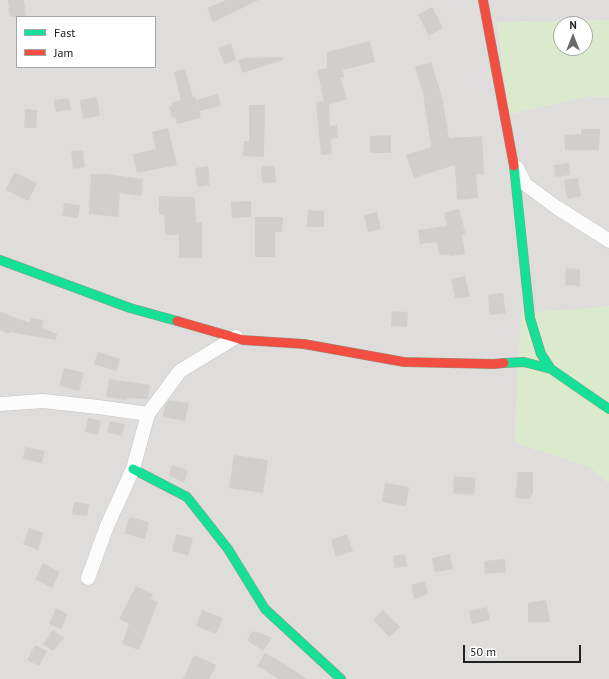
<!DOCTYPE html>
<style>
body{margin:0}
#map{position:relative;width:609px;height:679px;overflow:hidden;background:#eeedea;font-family:"PT Sans",sans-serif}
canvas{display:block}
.legend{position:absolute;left:16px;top:16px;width:140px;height:52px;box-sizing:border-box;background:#fff;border:1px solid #a6a6a6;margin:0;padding:5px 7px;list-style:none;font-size:12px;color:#212121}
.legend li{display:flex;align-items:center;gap:8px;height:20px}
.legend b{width:20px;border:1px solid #a6a6a6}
.north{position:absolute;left:553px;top:16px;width:40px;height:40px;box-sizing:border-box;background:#fff;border:1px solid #a6a6a6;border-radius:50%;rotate:0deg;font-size:11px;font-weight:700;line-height:16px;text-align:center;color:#212121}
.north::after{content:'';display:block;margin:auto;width:14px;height:18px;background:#696867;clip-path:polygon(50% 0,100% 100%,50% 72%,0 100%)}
.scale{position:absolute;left:463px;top:645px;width:118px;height:18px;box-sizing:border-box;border:2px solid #212121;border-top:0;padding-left:5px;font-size:12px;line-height:14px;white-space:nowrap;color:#212121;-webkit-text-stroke:3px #fff;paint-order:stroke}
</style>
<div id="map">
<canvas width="609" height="679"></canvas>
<ul class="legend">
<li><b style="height:5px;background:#16e098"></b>Fast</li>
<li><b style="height:5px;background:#f24e42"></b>Jam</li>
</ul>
<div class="north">N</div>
<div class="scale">50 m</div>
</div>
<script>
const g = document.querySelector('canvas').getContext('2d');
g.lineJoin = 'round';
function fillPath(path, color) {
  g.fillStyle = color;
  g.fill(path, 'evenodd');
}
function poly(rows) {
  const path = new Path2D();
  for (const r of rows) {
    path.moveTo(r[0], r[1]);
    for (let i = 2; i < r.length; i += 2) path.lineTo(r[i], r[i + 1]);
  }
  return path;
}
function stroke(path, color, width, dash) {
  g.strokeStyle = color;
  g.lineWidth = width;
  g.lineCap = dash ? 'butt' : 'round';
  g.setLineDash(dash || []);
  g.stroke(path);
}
fillPath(poly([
 [0,0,609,0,609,20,497,22,509,114,589,96,609,97,609,305,606,307,514,442,590,467,609,483,609,679,0,679],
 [17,17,155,17,155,67,17,67]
]), '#dedddb');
fillPath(poly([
 [609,20,609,97,589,96,509,114,497,22],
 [561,24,585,24,585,48,561,48],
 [609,305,609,483,590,467,514,442,521,313,606,307]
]), '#dbe9cc');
fillPath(poly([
 [8,0,24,0,26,17,10,17],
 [226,0,259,0,213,22,207,8],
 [432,7,443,28,429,36,418,15],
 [370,41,375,62,343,70,344,77,340,77,347,99,329,105,330,126,337,125,338,138,331,139,332,154,321,155,316,102,324,101,317,70,327,68,327,52],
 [231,43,236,60,224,64,218,48],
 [283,57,283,60,242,73,238,60,245,58],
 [431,62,442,97,449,138,482,136,484,174,476,174,478,198,457,200,455,165,414,178,406,155,431,147,423,93,415,67],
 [185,69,193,97,195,96,196,100,218,94,221,106,199,111,201,118,177,124,175,117,172,117,169,106,172,106,171,103,181,100,174,72],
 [97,97,100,116,83,119,80,100],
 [69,98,71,110,56,112,54,100],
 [249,105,265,105,264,157,243,156,244,141,249,141],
 [25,109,37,110,36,128,24,128],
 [168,128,177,165,137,173,133,154,156,149,152,132],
 [581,129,600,129,599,150,565,150,564,135,581,134],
 [391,135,391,153,370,153,370,136],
 [83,150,85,167,73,169,71,151],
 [569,163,570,175,555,177,554,165],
 [208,166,210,185,197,187,195,168],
 [261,166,275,166,276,182,262,183],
 [14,172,37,183,28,201,6,190],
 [91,174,106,174,143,179,141,196,120,193,118,217,89,214],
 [578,178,581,196,567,199,564,180],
 [159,196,195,197,196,222,202,222,202,258,179,258,179,235,165,235,164,215,159,214],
 [251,201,251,217,232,218,231,202],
 [64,203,80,205,78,218,62,216],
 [459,209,466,235,462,235,465,254,449,256,449,254,439,255,437,242,420,244,418,230,447,226,444,213],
 [308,210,324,211,324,227,307,227],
 [377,212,381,229,368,232,364,215],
 [255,217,283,217,282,232,275,232,275,257,255,257],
 [566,268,580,269,580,286,565,285],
 [465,276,470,297,455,298,451,279],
 [503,293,506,313,490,315,488,295],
 [392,311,408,312,407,327,391,326],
 [0,312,30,323,31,318,43,320,42,328,57,334,56,340,10,332,9,334,0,330],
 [98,352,120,359,116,371,94,364],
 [64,368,84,373,79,391,59,386],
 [109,379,150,385,148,399,127,398,127,400,106,397],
 [169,400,189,403,185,421,163,417,165,405],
 [88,418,101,421,98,435,85,432],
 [110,421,125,424,122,436,107,432],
 [25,447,45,451,42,463,23,459],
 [234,455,268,460,263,493,229,488],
 [172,465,188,470,184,483,169,475],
 [518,472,533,472,533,495,531,495,530,499,515,498],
 [454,476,476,478,474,495,453,493],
 [385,483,409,487,406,506,382,502],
 [74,502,89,504,87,516,72,514],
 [129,517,149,522,145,539,125,534],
 [29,528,44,533,38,550,23,544],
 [176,534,193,538,188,556,172,551],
 [347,534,353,551,336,557,331,540],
 [405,554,407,566,395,568,393,556],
 [450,554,453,569,435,572,432,558],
 [505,559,506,572,485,574,484,561],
 [43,563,60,572,52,588,35,579],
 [425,581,428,594,414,599,411,585],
 [136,586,153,594,151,599,158,602,139,650,122,644,129,624,119,619],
 [546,600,550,622,528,622,528,603],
 [487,607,490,620,472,624,469,611],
 [56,608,68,614,61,629,49,624],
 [202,610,223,618,216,634,196,626],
 [383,610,400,627,389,637,373,620],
 [53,630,64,638,53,651,43,644],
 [253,631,272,638,263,651,247,640],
 [35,645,47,651,39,666,27,660],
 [265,653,283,663,307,679,279,679,257,666],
 [194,655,216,665,209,679,183,679]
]), '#d1cfcd');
const street = poly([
 [517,168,525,184,556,207,605,238,609,241],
 [0,404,43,401,98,407,148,414],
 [88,578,107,526,133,469,148,414,180,371,236,337]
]);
const fast = poly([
 [514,166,530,318,541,354,551,369],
 [0,260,130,308,177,321],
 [504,363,524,362,551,369,609,409],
 [133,469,187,497,228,549,265,609,341,679]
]);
const jam = poly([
 [483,0,514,166],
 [177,321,243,340,304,344,404,362,494,364,504,363]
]);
stroke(street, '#c4c4c2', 15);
stroke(fast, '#959783', 10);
stroke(jam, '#959783', 10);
stroke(street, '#fcfcfc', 14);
stroke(fast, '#16e098', 9);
stroke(jam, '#f24e42', 9);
</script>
